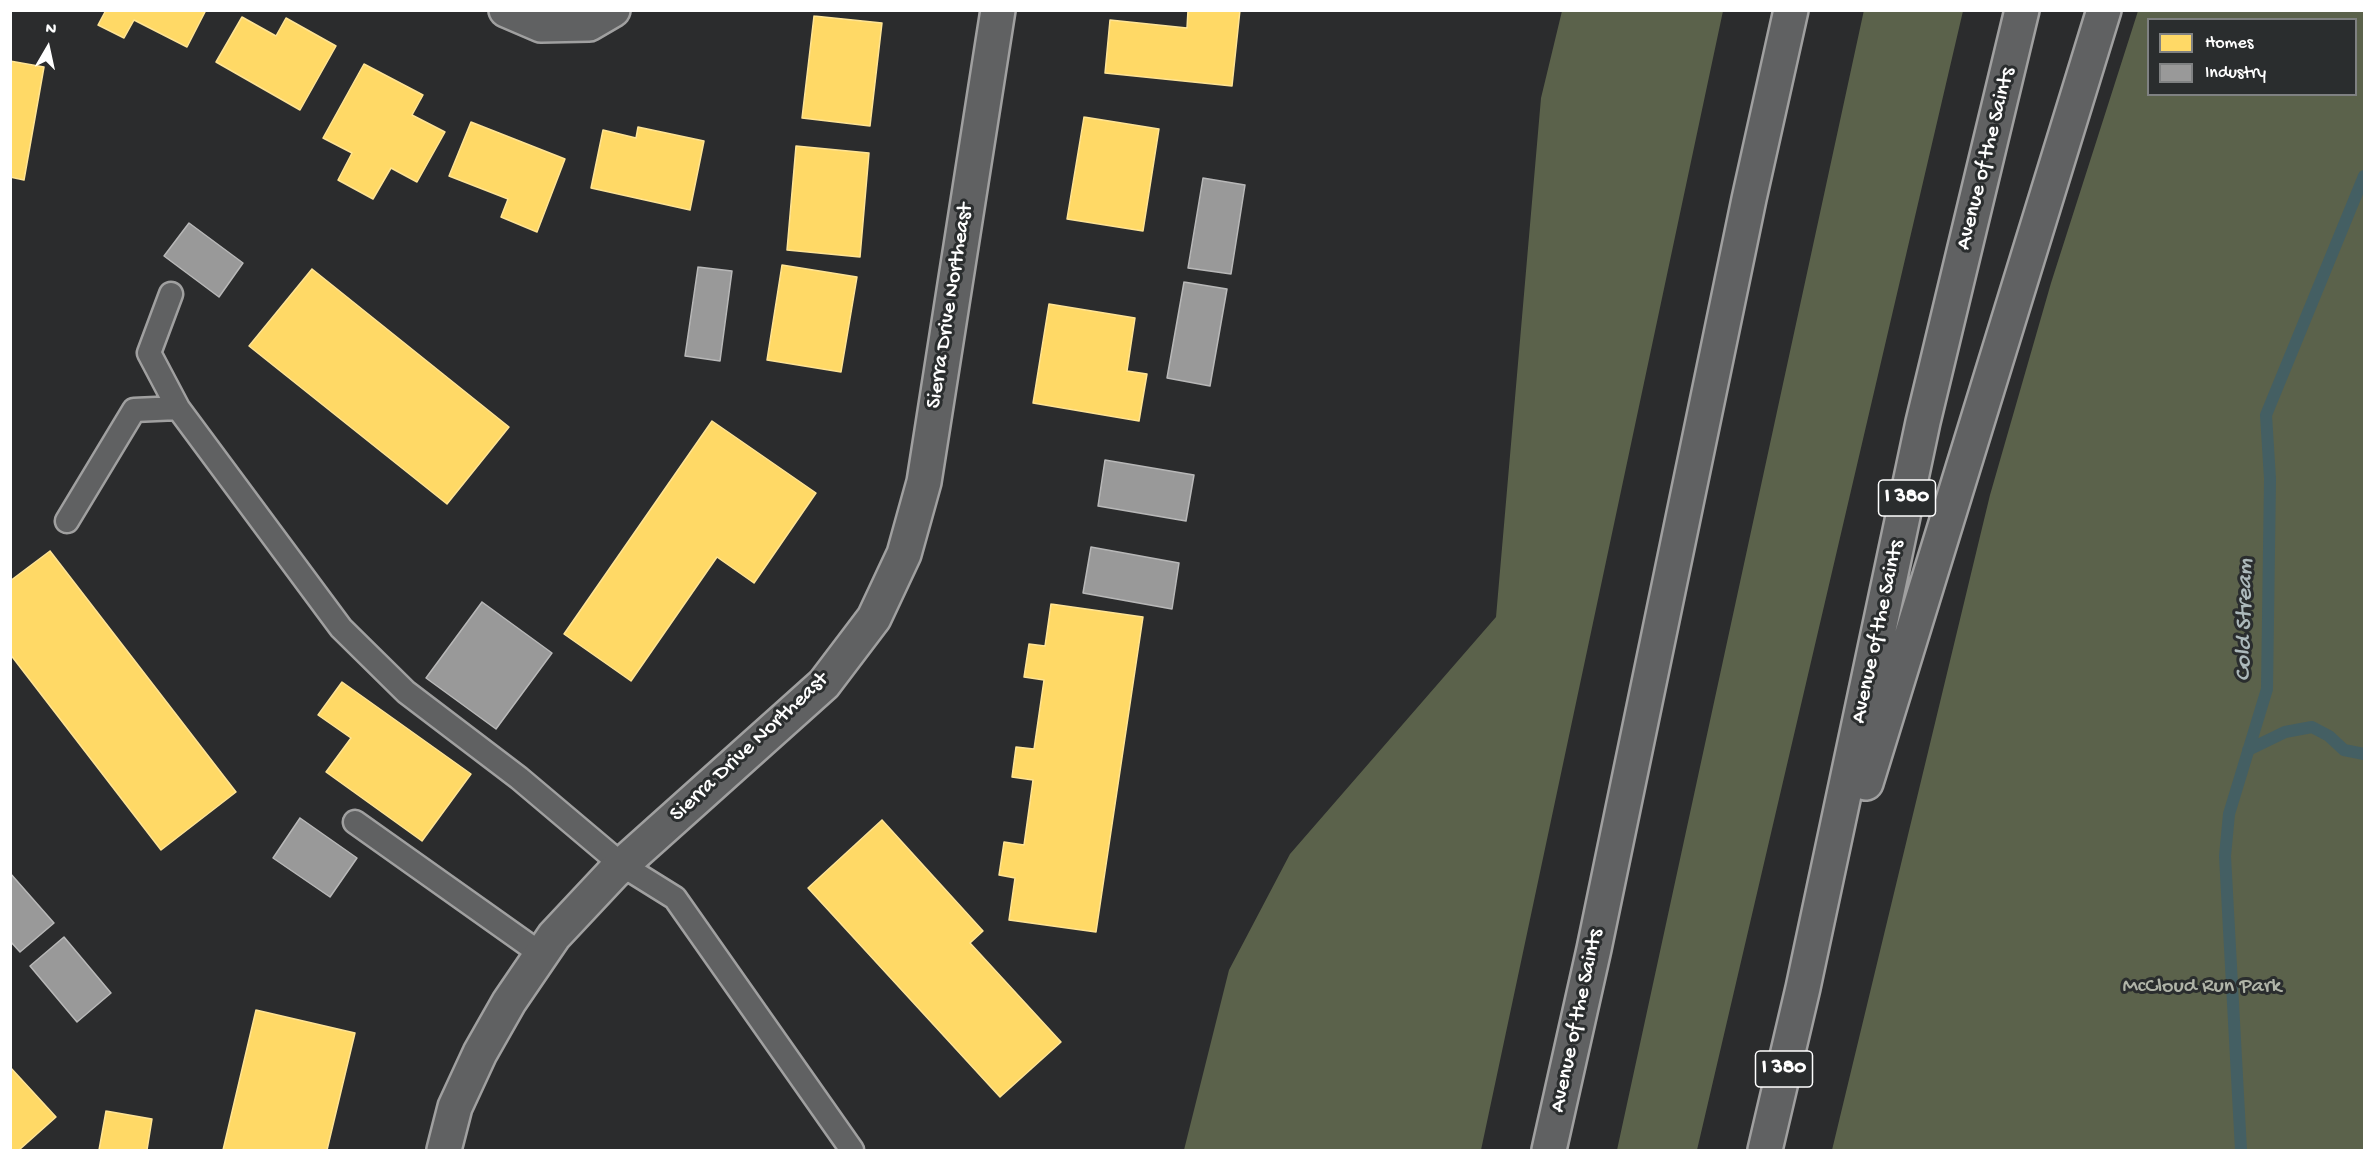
<!DOCTYPE html>
<style>
body{margin:0}
#map{position:relative;width:2375px;height:1161px;overflow:hidden;background:#2b2c2d;font-family:"Gochi Hand",sans-serif}
canvas{display:block}
.frame{position:absolute;inset:0;border:12px solid #fff;pointer-events:none}
.legend{position:absolute;left:2147px;top:18px;width:210px;height:78px;box-sizing:border-box;background:#2a2d2e;border:2px solid #7f8182;margin:0;padding:8px 10px;list-style:none;font-size:18px;color:#fff}
.legend li{display:flex;align-items:center;gap:12px;height:30px}
.legend b{width:30px;border:2px solid #7f8182}
.north{position:absolute;left:18px;top:18px;width:60px;height:60px;-webkit-text-stroke:4px #2a2d2e;paint-order:stroke;rotate:9deg;font-size:16px;font-weight:700;line-height:24px;text-align:center;color:#fff}
.north::after{content:'';display:block;margin:auto;width:21px;height:27px;background:#fff;clip-path:polygon(50% 0,100% 100%,50% 72%,0 100%)}
</style>
<div id="map">
<canvas width="2375" height="1161"></canvas>
<div class="frame"></div>
<ul class="legend">
<li><b style="height:16px;background:#ffd966"></b>Homes</li>
<li><b style="height:16px;background:#999"></b>Industry</li>
</ul>
<div class="north">N</div>
</div>
<script>
const g = document.querySelector('canvas').getContext('2d');
g.lineJoin = 'round';
function fillPath(path, color) {
  g.fillStyle = color;
  g.fill(path, 'evenodd');
}
function poly(rows) {
  const path = new Path2D();
  for (const r of rows) {
    path.moveTo(r[0], r[1]);
    for (let i = 2; i < r.length; i += 2) path.lineTo(r[i], r[i + 1]);
  }
  return path;
}
function stroke(path, color, width, dash) {
  g.strokeStyle = color;
  g.lineWidth = width;
  g.lineCap = dash ? 'butt' : 'round';
  g.setLineDash(dash || []);
  g.stroke(path);
}
function write(font, color, halo, rows, align = 'center') {
  g.font = font + ' "Gochi Hand",sans-serif';
  g.lineWidth = 6;
  g.setLineDash([]);
  g.textBaseline = 'middle';
  g.strokeStyle = halo;
  g.fillStyle = color;
  for (const [text, x, y, turn = 0] of rows) {
    g.save();
    g.translate(x, y);
    g.rotate((+turn || 0) * Math.PI / 180);
    g.textAlign = isNaN(turn) ? turn : align;
    if (halo) g.strokeText(text, 0, 0);
    g.fillText(text, 0, 0);
    g.restore();
  }
}
fillPath(poly([
 [1864,10,1963,11,1697,1150,1617,1150],
 [1562,11,1723,11,1481,1150,1184,1150,1229,970,1290,854,1496,617,1541,98],
 [2138,11,2364,11,2364,1150,1832,1150,1990,495,2051,283],
 [2148,20,2356,20,2356,94,2148,94]
]), '#5b624b');
const homes = poly([
 [106,10,206,10,187,47,134,20,124,38,98,25,106,10],
 [1188,10,1240,10,1232,86,1105,73,1110,20,1187,28,1188,10],
 [814,16,882,23,870,126,802,118,814,16],
 [242,17,276,36,286,18,336,46,300,110,216,62,242,17],
 [10,61,44,67,24,180,10,177,10,61],
 [364,64,423,95,412,115,445,132,417,182,391,168,373,199,338,180,352,153,323,138,364,64],
 [1084,117,1159,129,1143,231,1067,219,1084,117],
 [471,122,565,159,537,232,501,217,508,199,449,176,471,122],
 [638,127,704,141,690,210,591,188,603,130,636,138,638,127],
 [796,146,869,153,860,257,787,250,796,146],
 [782,265,857,277,841,372,767,360,782,265],
 [312,269,509,427,447,504,249,346,312,269],
 [1049,304,1135,318,1127,371,1147,374,1139,421,1033,403,1049,304],
 [712,421,816,493,754,583,717,557,631,681,564,634,712,421],
 [50,551,236,792,161,850,10,654,10,581,50,551],
 [1051,604,1143,617,1096,932,1009,920,1015,878,999,875,1004,842,1024,845,1033,780,1012,777,1016,747,1034,749,1044,680,1024,677,1029,644,1045,646,1051,604],
 [342,682,471,774,422,841,326,772,351,738,318,715,342,682],
 [882,820,983,931,970,943,1061,1042,1000,1097,808,888,882,820],
 [256,1010,355,1033,327,1150,223,1150,256,1010],
 [10,1067,56,1117,19,1150,10,1150,10,1067],
 [106,1111,152,1119,147,1150,99,1150,106,1111]
]);
fillPath(homes, '#ffd966');
stroke(homes, '#ffe494', 1.5);
const industry = poly([
 [1203,178,1245,185,1231,274,1188,268,1203,178],
 [189,223,243,263,219,297,164,256,189,223],
 [698,267,732,271,720,361,685,356,698,267],
 [1184,282,1227,289,1210,386,1167,378,1184,282],
 [1105,460,1194,475,1186,521,1098,506,1105,460],
 [1091,547,1179,563,1172,609,1083,593,1091,547],
 [482,602,552,653,496,729,426,678,482,602],
 [300,818,357,858,330,897,273,858,300,818],
 [10,873,54,923,20,952,10,941,10,873],
 [64,937,111,993,77,1022,30,966,64,937]
]);
fillPath(industry, '#999');
stroke(industry, '#b8b8b8', 1.5);
stroke(poly([
 [2248,750,2285,732,2312,727,2329,736,2344,750,2364,754],
 [2241,1150,2225,856,2229,814,2267,689,2270,479,2266,415,2364,176]
]), '#445f63', 12);
const service = poly([
 [171,294,149,353,178,408,341,628,406,692,519,778,622,865,675,898,852,1150],
 [67,521,134,410,178,408],
 [355,822,541,954]
]);
const minor = poly([
 [506,10,541,25,589,24,613,10],
 [444,1150,455,1107,480,1053,509,1002,554,936,614,872,824,684,874,618,904,554,924,482,998,10]
]);
const motorway = poly([
 [1866,783,2104,10],
 [1549,1150,1594,949,1749,199,1791,10],
 [1765,1150,1803,988,1923,422,2022,10]
]);
stroke(service, '#a0a0a0', 27);
stroke(minor, '#a0a0a0', 38);
stroke(motorway, '#a0a0a0', 38);
stroke(service, '#606162', 22);
stroke(minor, '#606162', 33);
stroke(motorway, '#606162', 33);
for (const [x, y, w] of [
 [1907,498,57],
 [1784,1069,57]
]) {
  const box = new Path2D();
  box.roundRect(x - w / 2, y - 18, w, 36, 4.5);
  g.fillStyle = '#2a2d2e';
  g.fill(box);
  stroke(box, '#fff', 1.5);
}
write('bold 21px', '#fff', null, [
 ["I 380",1907,498],
 ["I 380",1784,1069]
]);
write('22px', '#fff', '#2a2d2e', [
 ["Avenue of the Saints",1987,159,-76],
 ["Sierra Drive Northeast",951,306,-81],
 ["Avenue of the Saints",1879,632,-78],
 ["Sierra Drive Northeast",750,748,-43],
 ["Avenue of the Saints",1578,1021,-78]
]);
write('22px', '#b0b4a8', '#2a2d2e', [
 ["McCloud Run Park",2202,988]
]);
write('italic 24px', '#acb9bb', '#2a2d2e', [
 ["Cold Stream",2246,620,-89]
]);
</script>
